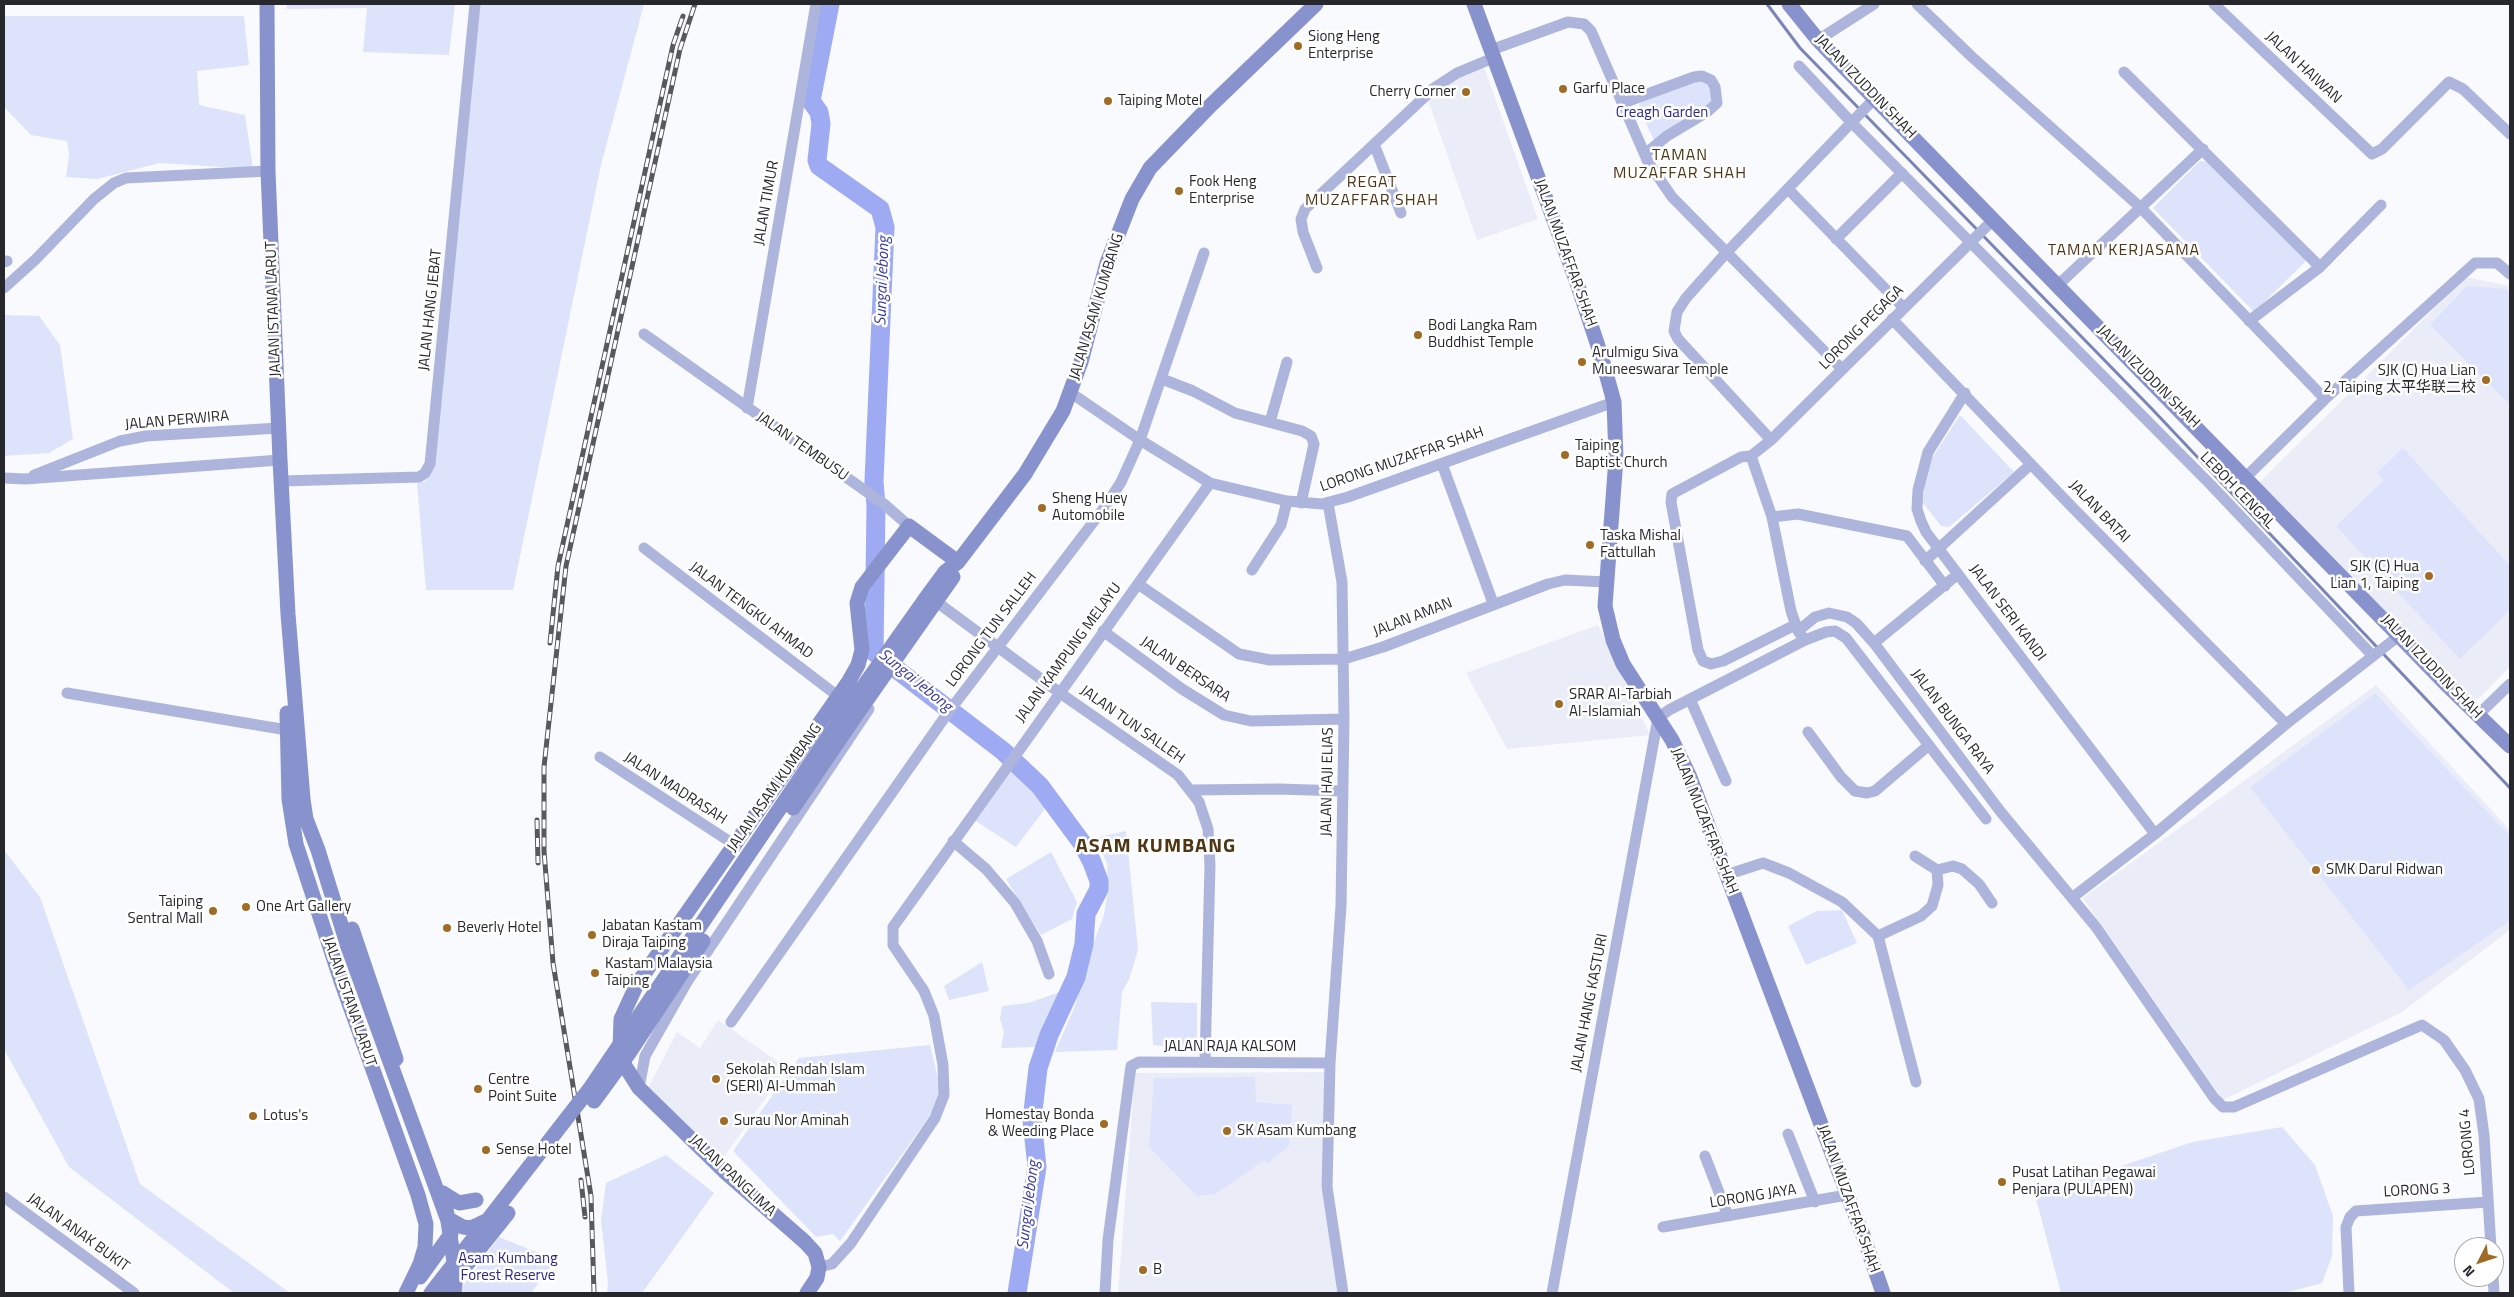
<!DOCTYPE html>
<meta charset="utf-8">
<style>
body{margin:0}
#map{position:relative;width:2514px;height:1297px;overflow:hidden;background:#f9fafe;font-family:"Titillium Web",sans-serif}
canvas{display:block}
.frame{position:absolute;inset:0;border:5px solid #27282c;pointer-events:none}
.north{position:absolute;left:2454px;top:1237px;width:50px;height:50px;box-sizing:border-box;background:#fff;border:1px solid #a9a9ab;border-radius:50%;rotate:229deg;font-size:14px;font-weight:700;line-height:20px;text-align:center;color:#27282c}
.north::after{content:'';display:block;margin:auto;width:18px;height:22px;background:#a06b23;clip-path:polygon(50% 0,100% 100%,50% 72%,0 100%)}
</style>
<div id="map">
<canvas width="2514" height="1297"></canvas>
<div class="frame"></div>
<div class="north">N</div>
</div>
<script>
const g = document.querySelector('canvas').getContext('2d');
g.lineJoin = 'round';
function fillPath(path, color) {
  g.fillStyle = color;
  g.fill(path, 'evenodd');
}
function poly(rows) {
  const path = new Path2D();
  for (const r of rows) {
    path.moveTo(r[0], r[1]);
    for (let i = 2; i < r.length; i += 2) path.lineTo(r[i], r[i + 1]);
  }
  return path;
}
function stroke(path, color, width, dash) {
  g.strokeStyle = color;
  g.lineWidth = width;
  g.lineCap = dash ? 'butt' : 'round';
  g.setLineDash(dash || []);
  g.stroke(path);
}
function write(font, color, halo, rows, align = 'center') {
  g.font = font + ' "Titillium Web","Noto Sans SC",sans-serif';
  g.lineWidth = 5;
  g.setLineDash([]);
  g.textBaseline = 'middle';
  g.strokeStyle = halo;
  g.fillStyle = color;
  for (const [text, x, y, turn = 0] of rows) {
    g.save();
    g.translate(x, y);
    g.rotate((+turn || 0) * Math.PI / 180);
    g.textAlign = isNaN(turn) ? turn : align;
    if (halo) g.strokeText(text, 0, 0);
    g.fillText(text, 0, 0);
    g.restore();
  }
}
fillPath(poly([
 [1484,67,1538,219,1477,240,1424,88],
 [2466,277,2510,286,2510,667,2473,704,2258,484],
 [1598,625,1650,735,1507,749,1466,673],
 [2376,685,2510,830,2510,930,2402,1012,2223,1100,2083,898],
 [718,1020,787,1068,722,1160,647,1090,677,1032,700,1048],
 [1326,1072,1321,1189,1340,1293,1118,1293,1135,1073]
]), '#eaedf8');
fillPath(poly([
 [287,4,455,4,449,55,363,52,367,8,287,9],
 [477,4,644,4,601,165,513,590,426,590,417,483,425,481,432,469],
 [4,16,244,16,249,65,197,71,199,105,245,115,253,169,160,163,97,179,66,177,69,154,67,141,31,135,4,107],
 [1689,80,1705,81,1715,97,1706,109,1654,140,1639,109,1639,105,1642,101],
 [2200,161,2211,162,2307,260,2254,312,2153,208],
 [2467,286,2506,289,2510,293,2510,405,2430,325],
 [4,315,39,316,60,345,73,439,49,453,4,456],
 [1960,415,2014,472,1949,527,1941,526,1923,503,1925,478,1932,458],
 [2403,448,2510,566,2510,610,2460,659,2336,526,2383,481,2377,473],
 [2375,693,2510,836,2510,921,2409,990,2250,787],
 [1010,765,1034,787,1047,806,1016,847,974,820],
 [1126,831,1138,950,1129,979,1122,992,1117,1050,1055,1052,1075,1006,1087,960,1104,915,1108,890,1107,863,1095,838],
 [4,850,40,897,140,1184,290,1293,234,1293,69,1167,4,1049],
 [1051,852,1077,902,1072,919,1041,935,1006,879],
 [1842,910,1857,943,1806,965,1788,926,1817,911],
 [982,962,989,991,949,1000,944,986],
 [1060,992,1037,1047,1001,1048,1004,1032,1000,1019,1002,1006,1028,1003],
 [1151,1002,1197,1003,1197,1050,1153,1045],
 [930,1045,942,1095,926,1121,840,1241,833,1234,816,1237,733,1151,799,1058],
 [1255,1077,1256,1102,1292,1105,1289,1146,1268,1163,1263,1161,1215,1194,1197,1196,1149,1147,1154,1078],
 [2282,1127,2315,1165,2333,1216,2332,1256,2322,1283,2285,1293,2061,1293,2035,1195,2193,1142],
 [666,1155,714,1193,642,1293,607,1293,608,1283,601,1220,606,1183],
 [499,1237,556,1260,531,1293,458,1293]
]), '#dde3fb');
stroke(poly([
 [1767,4,1800,48,2152,409,2510,788]
]), '#7a84b7', 3);
stroke(poly([
 [830,4,811,101,819,112,821,124,817,160,819,166,880,209,885,227,874,481,876,507,874,652,1003,751,1040,786,1082,843,1092,862,1099,881,1099,889,1086,914,1084,944,1076,977,1049,1035,1038,1068,1032,1120,1037,1167,1017,1293]
]), '#9eabf2', 19);
stroke(poly([
 [1917,4,1972,57,2140,207,2325,399],
 [2214,4,2372,154,2382,149,2449,82,2463,89,2510,134],
 [1818,40,1874,4],
 [1491,50,1568,22,1584,24,1591,31,1648,162,1672,197,1842,369],
 [1799,66,1852,123,2210,484,2373,656],
 [2124,72,2320,267],
 [1623,103,1694,77,1702,76,1711,80,1715,87,1717,103,1707,112,1667,136,1645,154],
 [1374,144,1401,213],
 [1788,189,1904,308],
 [1836,239,1902,173],
 [4,262,7,261],
 [1317,268,1303,232,1301,219,1305,209,1434,88,1457,73,1493,58],
 [2058,285,2203,149],
 [4,288,35,260,94,199,114,183,126,178,268,171],
 [1892,319,2072,507,2286,724],
 [2249,321,2320,267,2381,205],
 [644,334,884,504,909,526],
 [1162,379,1193,391,1235,413,1302,431,1311,436,1314,444,1301,503],
 [1071,393,1140,440,1210,483,1287,501,1322,504,1348,497,1614,402],
 [1965,393,1928,452,1918,490,1917,509,1921,521,1926,532,2155,834],
 [747,408,816,4],
 [1270,422,1287,362],
 [1771,440,1678,339,1674,331,1677,312,1686,298,1727,252,1875,98],
 [1751,456,1741,457,1672,494,1671,502,1698,650,1703,661,1711,664,1723,661,1795,625],
 [1751,456,1771,440,1994,219],
 [1751,456,1772,517,1791,611,1798,631],
 [1442,464,1493,603],
 [34,475,120,441,146,436,279,428],
 [2246,477,2325,399,2475,263,2497,263,2510,274],
 [4,478,25,479,280,460],
 [282,481,419,477,425,473,430,464,475,4],
 [1328,503,1342,582,1344,719,1341,906,1330,1063,1327,1187,1343,1293],
 [1772,517,1798,514,1907,536,1945,586],
 [644,548,839,697],
 [1925,561,2031,464],
 [1252,570,1281,525,1287,501],
 [1138,584,1239,654,1270,660,1344,659,1383,647,1548,584,1565,580,1606,582],
 [930,597,1060,693,1178,775,1199,802,1208,829,1210,865,1205,1062],
 [1103,631,1182,689,1224,715,1251,721,1344,719],
 [1805,640,1798,631,1815,617,1829,613,1847,617,1856,623,1874,643,2000,811,2096,927,2214,1098,2223,1107,2234,1107,2422,1025,2444,1040,2465,1070,2479,1099,2484,1135,2491,1247],
 [1874,643,1958,574],
 [67,693,287,730],
 [1690,699,1726,781],
 [2478,715,2510,684],
 [1808,732,1841,777,1855,791,1867,793,1875,791,1929,745],
 [600,757,735,845],
 [1192,790,1279,789,1342,791],
 [953,841,986,869,1015,903,1037,941,1049,974],
 [1937,870,1953,866,1962,869,1979,884,1992,903],
 [1726,875,1763,863,1789,873,1842,902,1878,936,1916,1082],
 [2073,897,2155,834,2286,724,2400,635],
 [1878,936,1921,916,1932,906,1938,885,1937,870,1915,856],
 [731,1022,947,714,1107,504,1121,482,1140,440,1204,253],
 [639,1088,645,1056,687,982,869,709],
 [1788,1134,1815,1202],
 [1705,1156,1728,1216],
 [4,1197,134,1293],
 [1663,1227,1847,1195],
 [819,1267,832,1264,851,1243,935,1118,944,1095,943,1065,934,1016,924,991,893,945,893,927,1210,483],
 [2493,1277,2494,1293],
 [1105,1293,1108,1240,1131,1066,1139,1062,1330,1063],
 [1552,1293,1658,718,1669,710,1805,640,1826,632,1835,631,1846,638,1986,819],
 [2349,1293,2346,1227,2350,1217,2356,1211,2488,1202]
]), '#adb5dd', 11);
stroke(poly([
 [267,4,268,171,280,460,288,614,303,799,306,819,318,850,348,947],
 [1474,4,1576,280,1601,355,1614,402,1616,458,1605,606,1613,640,1623,664,1672,740,1689,775,1864,1238,1883,1293],
 [1789,4,1818,40,1843,66,2446,684,2510,746],
 [287,713,289,799,296,844,341,981,418,1195,426,1224,425,1247,420,1264,406,1293],
 [841,718,928,595,945,572,958,562,1025,474,1063,411,1081,362,1107,263,1132,199,1150,168,1210,106,1316,4],
 [850,724,953,577],
 [352,929,396,1059],
 [443,1193,459,1203,476,1200],
 [446,1208,456,1275,454,1293],
 [420,1277,451,1234],
 [807,1293,817,1278,819,1267,815,1253,805,1242,724,1171,639,1088,625,1066,620,1051,621,1019,637,984,849,681,858,665,862,650,857,603,862,587,909,526,958,562]
]), '#8893cd', 15);
const rail = poly([
 [550,643,558,566,673,45,683,16],
 [537,820,538,863],
 [581,1180,585,1217],
 [594,1293,591,1196,553,963,544,851,544,767,566,566,680,49,695,4]
]);
stroke(rail, '#58595d', 5);
stroke(rail, '#fff', 3, [9]);
stroke(poly([
 [793,808,850,724],
 [348,947,447,1218,463,1227,471,1228,488,1220],
 [594,1101,629,1053,703,941],
 [431,1293,591,1087,841,718],
 [444,1293,508,1213]
]), '#8893cd', 15);
for (const [x, y, r, color] of [
 [1298,46,5,"#a06b23"],
 [1563,89,5,"#a06b23"],
 [1466,92,5,"#a06b23"],
 [1108,101,5,"#a06b23"],
 [1179,191,5,"#a06b23"],
 [1418,335,5,"#a06b23"],
 [1582,362,5,"#a06b23"],
 [2486,380,5,"#a06b23"],
 [1565,455,5,"#a06b23"],
 [1042,508,5,"#a06b23"],
 [1590,545,5,"#a06b23"],
 [2429,576,5,"#a06b23"],
 [1559,704,5,"#a06b23"],
 [2316,870,5,"#a06b23"],
 [246,907,5,"#a06b23"],
 [213,911,5,"#a06b23"],
 [447,928,5,"#a06b23"],
 [592,935,5,"#a06b23"],
 [595,973,5,"#a06b23"],
 [716,1079,5,"#a06b23"],
 [478,1089,5,"#a06b23"],
 [253,1116,5,"#a06b23"],
 [724,1121,5,"#a06b23"],
 [1104,1124,5,"#a06b23"],
 [1227,1131,5,"#a06b23"],
 [486,1150,5,"#a06b23"],
 [2002,1182,5,"#a06b23"],
 [1143,1270,5,"#a06b23"]
]) {
  const dot = new Path2D();
  dot.arc(x, y, r, 0, 2 * Math.PI);
  g.fillStyle = color;
  g.fill(dot);
  stroke(dot, '#fff', 2);
}
write('15px', '#27282c', '#fff', [
 ["Siong Heng",1308,37],
 ["Enterprise",1308,54],
 ["Garfu Place",1573,89],
 ["Cherry Corner",1456,92,"right"],
 ["Taiping Motel",1118,101],
 ["Fook Heng",1189,182],
 ["Enterprise",1189,199],
 ["Bodi Langka Ram",1428,326],
 ["Buddhist Temple",1428,343],
 ["Arulmigu Siva",1592,353],
 ["Muneeswarar Temple",1592,370],
 ["SJK (C) Hua Lian",2476,371,"right"],
 ["2, Taiping 太平华联二校",2476,388,"right"],
 ["Taiping",1575,446],
 ["Baptist Church",1575,463],
 ["Sheng Huey",1052,499],
 ["Automobile",1052,516],
 ["Taska Mishal",1600,536],
 ["Fattullah",1600,553],
 ["SJK (C) Hua",2419,567,"right"],
 ["Lian 1, Taiping",2419,584,"right"],
 ["SRAR Al-Tarbiah",1569,695],
 ["Al-Islamiah",1569,712],
 ["SMK Darul Ridwan",2326,870],
 ["Taiping",203,902,"right"],
 ["Sentral Mall",203,919,"right"],
 ["One Art Gallery",256,907],
 ["Jabatan Kastam",602,926],
 ["Diraja Taiping",602,943],
 ["Beverly Hotel",457,928],
 ["Kastam Malaysia",605,964],
 ["Taiping",605,981],
 ["Sekolah Rendah Islam",726,1070],
 ["(SERI) Al-Ummah",726,1087],
 ["Centre",488,1080],
 ["Point Suite",488,1097],
 ["Homestay Bonda",1094,1115,"right"],
 ["& Weeding Place",1094,1132,"right"],
 ["Lotus's",263,1116],
 ["Surau Nor Aminah",734,1121],
 ["SK Asam Kumbang",1237,1131],
 ["Sense Hotel",496,1150],
 ["Pusat Latihan Pegawai",2012,1173],
 ["Penjara (PULAPEN)",2012,1190],
 ["B",1153,1270]
], 'left');
write('15px', '#27282c', '#fff', [
 ["JALAN HAIWAN",2303,68,43],
 ["JALAN IZUDDIN SHAH",1865,87,46],
 ["JALAN TIMUR",767,203,-80],
 ["JALAN MUZAFFAR SHAH",1565,253,70],
 ["JALAN ASAM KUMBANG",1097,307,-73],
 ["JALAN ISTANA LARUT",274,309,-92],
 ["JALAN HANG JEBAT",431,310,-84],
 ["LORONG PEGAGA",1862,328,-45],
 ["JALAN IZUDDIN SHAH",2148,377,45],
 ["JALAN PERWIRA",177,421,-5],
 ["JALAN TEMBUSU",802,447,35],
 ["LORONG MUZAFFAR SHAH",1402,460,-19],
 ["LEBOH CENGAL",2237,491,46],
 ["JALAN BATAI",2099,512,46],
 ["JALAN TENGKU AHMAD",751,611,37],
 ["JALAN SERI KANDI",2007,613,53],
 ["JALAN AMAN",1413,618,-21],
 ["LORONG TUN SALLEH",992,630,-53],
 ["JALAN KAMPUNG MELAYU",1069,653,-54],
 ["JALAN IZUDDIN SHAH",2431,667,46],
 ["JALAN BERSARA",1185,670,34],
 ["JALAN BUNGA RAYA",1952,722,53],
 ["JALAN TUN SALLEH",1132,725,35],
 ["JALAN HAJI ELIAS",1328,782,-89],
 ["JALAN ASAM KUMBANG",775,788,-55],
 ["JALAN MADRASAH",675,789,33],
 ["JALAN MUZAFFAR SHAH",1704,821,68],
 ["JALAN ISTANA LARUT",349,1002,71],
 ["JALAN HANG KASTURI",1590,1003,-79],
 ["JALAN RAJA KALSOM",1230,1047],
 ["LORONG 4",2468,1142,-95],
 ["JALAN PANGLIMA",732,1176,43],
 ["LORONG 3",2417,1191,-3],
 ["LORONG JAYA",1753,1197,-9],
 ["JALAN MUZAFFAR SHAH",1848,1199,70],
 ["JALAN ANAK BUKIT",78,1233,36]
]);
write('15px', '#2a288b', '#fff', [
 ["Creagh Garden",1662,113],
 ["Asam Kumbang",508,1259],
 ["Forest Reserve",508,1276]
]);
g.letterSpacing = '1px';
write('16px', '#4f3514', '#fff', [
 ["TAMAN",1680,156],
 ["MUZAFFAR SHAH",1680,174],
 ["REGAT",1372,183],
 ["MUZAFFAR SHAH",1372,201],
 ["TAMAN KERJASAMA",2124,251]
]);
g.letterSpacing = '0px';
write('italic 16px', '#34379a', '#fff', [
 ["Sungai Jebong",883,281,-88],
 ["Sungai Jebong",915,681,39],
 ["Sungai Jebong",1029,1205,-83]
]);
g.letterSpacing = '1px';
write('bold 20px', '#4f3514', '#fff', [
 ["ASAM KUMBANG",1156,847]
]);
g.letterSpacing = '0px';
</script>
